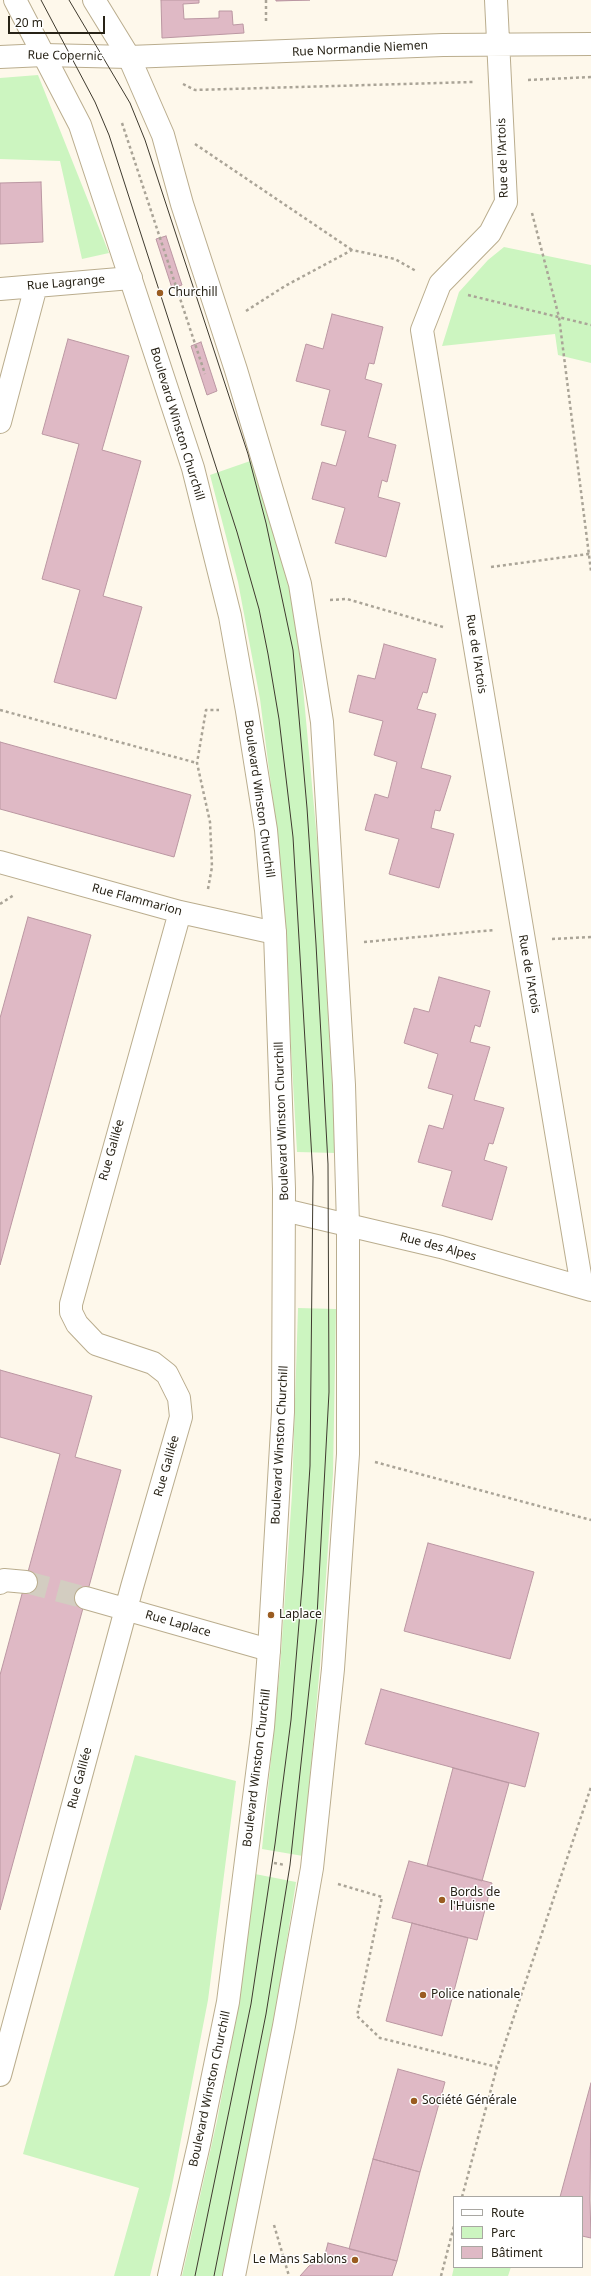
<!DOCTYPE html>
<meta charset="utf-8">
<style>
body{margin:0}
#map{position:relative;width:591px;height:2276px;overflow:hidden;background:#fef8eb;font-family:"Noto Sans",sans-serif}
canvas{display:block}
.legend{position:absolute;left:453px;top:2196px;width:130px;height:72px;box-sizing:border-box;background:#fff;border:1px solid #a9a7a2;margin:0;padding:5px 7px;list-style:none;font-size:12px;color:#282317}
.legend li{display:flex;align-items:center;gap:8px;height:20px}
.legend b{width:20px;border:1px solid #a9a7a2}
.scale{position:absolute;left:8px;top:16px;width:97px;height:18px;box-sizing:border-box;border:2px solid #282317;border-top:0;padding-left:5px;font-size:12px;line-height:14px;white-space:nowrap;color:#282317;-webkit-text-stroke:3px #fff;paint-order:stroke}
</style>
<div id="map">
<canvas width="591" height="2276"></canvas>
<ul class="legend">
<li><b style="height:5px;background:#fff"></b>Route</li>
<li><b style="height:11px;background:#ccf5c0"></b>Parc</li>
<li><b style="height:11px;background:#dfb9c5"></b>Bâtiment</li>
</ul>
<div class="scale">20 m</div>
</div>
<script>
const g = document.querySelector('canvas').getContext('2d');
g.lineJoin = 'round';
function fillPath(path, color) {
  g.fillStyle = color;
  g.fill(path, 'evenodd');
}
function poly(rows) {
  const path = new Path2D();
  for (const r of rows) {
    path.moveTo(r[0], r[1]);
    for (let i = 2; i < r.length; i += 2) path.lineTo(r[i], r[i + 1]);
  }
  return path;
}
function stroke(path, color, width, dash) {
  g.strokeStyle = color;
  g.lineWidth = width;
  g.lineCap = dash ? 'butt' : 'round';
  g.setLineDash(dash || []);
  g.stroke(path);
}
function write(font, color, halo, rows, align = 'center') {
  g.font = font + ' "Noto Sans",sans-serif';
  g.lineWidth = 3;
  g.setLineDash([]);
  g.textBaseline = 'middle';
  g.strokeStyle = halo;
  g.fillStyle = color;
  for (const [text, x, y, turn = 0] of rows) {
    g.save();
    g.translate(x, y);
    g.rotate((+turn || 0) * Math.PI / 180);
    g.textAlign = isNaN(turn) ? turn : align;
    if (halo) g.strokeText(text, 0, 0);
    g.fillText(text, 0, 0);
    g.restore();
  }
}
fillPath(poly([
 [38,75,109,253,82,259,60,161,0,159,0,78],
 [504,247,591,265,591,363,558,355,555,334,442,346,459,292,488,260],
 [256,459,287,574,299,644,320,872,336,1153,297,1152,285,944,274,809,260,699,238,582,210,475],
 [298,1308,336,1309,333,1474,320,1665,303,1856,262,1849,280,1668,292,1494],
 [135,1755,236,1781,208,2000,171,2191,150,2276,114,2276,139,2188,23,2154],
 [255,1874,296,1882,273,2030,224,2276,182,2276,217,2121,240,1996],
 [454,2267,511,2267,508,2276,452,2276]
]), '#ccf5c0');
const building = poly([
 [161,0,199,0,199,3,183,4,184,19,219,18,219,11,232,11,233,25,243,24,244,33,162,38,161,0],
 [276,0,310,0,276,1,276,0],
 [41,182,43,242,0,244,0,183,41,182],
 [166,236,182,285,172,288,156,239,166,236],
 [332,314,383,327,374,364,369,363,365,379,382,384,368,437,396,445,387,482,382,480,378,497,400,503,386,557,335,543,345,508,312,499,322,462,336,466,346,431,321,425,330,390,296,381,306,344,323,349,332,314],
 [68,339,129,356,102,450,141,461,103,596,142,607,116,699,54,682,80,590,42,579,79,444,42,434,68,339],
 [201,342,217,391,207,395,191,346,201,342],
 [384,644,436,659,427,693,423,692,417,709,436,714,421,768,451,776,440,811,435,810,431,828,454,834,439,888,389,874,399,839,365,830,375,794,388,798,397,762,374,755,383,721,349,712,358,675,375,679,384,644],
 [0,742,191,795,174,857,0,809,0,742],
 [28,917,91,935,0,1265,0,1018,28,917],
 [439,977,490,991,480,1027,475,1025,470,1042,490,1047,474,1100,504,1108,493,1144,489,1143,484,1160,507,1167,492,1220,442,1206,452,1171,418,1162,429,1125,443,1129,453,1095,428,1088,438,1054,404,1043,414,1008,429,1012,439,977],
 [0,1370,92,1396,75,1457,121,1470,0,1910,0,1675,60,1454,0,1437,0,1370],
 [428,1543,534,1572,510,1659,404,1631,428,1543],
 [381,1689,539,1733,525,1787,365,1744,381,1689],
 [453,1768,509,1783,482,1881,427,1866,453,1768],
 [409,1861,492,1883,477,1940,392,1918,409,1861],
 [412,1923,468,1938,442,2036,386,2021,412,1923],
 [398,2069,445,2082,420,2172,373,2159,398,2069],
 [591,2083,590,2200,591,2238,582,2236,582,2197,560,2197,591,2083],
 [373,2159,420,2172,397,2261,349,2249,373,2159],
 [328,2243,397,2261,392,2276,300,2276,309,2266,324,2258,328,2243]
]);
fillPath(building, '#dfb9c5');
stroke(building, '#bb97a2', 1);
stroke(poly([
 [26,1582,86,1598]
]), '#d3cdc1', 22, [22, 11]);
const minor = poly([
 [496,0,506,202,490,233,440,284,422,330,582,1287],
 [0,57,44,55,129,57,443,45,591,44],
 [0,289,131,278],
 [0,422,36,286],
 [0,862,180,912,275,933],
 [284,1210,441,1247,591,1290],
 [0,1583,4,1580,26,1582],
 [86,1598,269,1650],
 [0,2075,132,1587,181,1417,179,1398,167,1374,153,1363,96,1344,77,1324,71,1312,71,1304,180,912]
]);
const tertiary = poly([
 [15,0,80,125,193,468,230,616,247,711,266,830,275,933,284,1189,283,1412,269,1650,263,1727,228,2002,199,2144,169,2276],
 [94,0,129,57,163,135,182,204,236,370,300,584,322,722,344,1085,348,1225,348,1454,333,1669,312,1868,284,2026,234,2276]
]);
stroke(minor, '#baad8e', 24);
stroke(tertiary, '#baad8e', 24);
stroke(poly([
 [266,0,266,23],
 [528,80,591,77],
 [183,84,195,90,473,82],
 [122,123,205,374],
 [195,144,352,250],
 [532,213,559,317,591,571],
 [468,295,591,325],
 [246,311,285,286,352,250,395,259,416,271],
 [491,567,588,554,591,556],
 [330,600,347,599,443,627],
 [0,710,197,763],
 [208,889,212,867,210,822,197,763,206,710,219,710],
 [0,904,14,895],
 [552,939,591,937],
 [364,942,494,930],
 [375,1462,591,1520],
 [274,1863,285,1865],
 [338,1884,382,1897,357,2016,380,2038,497,2067],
 [462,2197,497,2067,591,1787],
 [274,2225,289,2276],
 [441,2276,454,2226]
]), '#aaa497', 2.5, [3, 3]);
stroke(minor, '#fff', 22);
stroke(tertiary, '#fff', 22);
stroke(poly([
 [41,0,95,102,109,135,237,532,259,609,268,654,279,719,293,837,313,1177,310,1466,303,1575,291,1720,275,1844,251,2004,195,2276],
 [69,0,130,103,145,140,248,454,266,523,293,650,307,808,316,944,328,1164,329,1392,317,1616,290,1865,266,2014,214,2276]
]), '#3f3a2e', 1);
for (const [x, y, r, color] of [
 [160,293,4,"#9a5c21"],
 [271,1615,4,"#9a5c21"],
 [442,1900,4,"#9a5c21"],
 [423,1995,4,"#9a5c21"],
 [414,2101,4,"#9a5c21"],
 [355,2260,4,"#9a5c21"]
]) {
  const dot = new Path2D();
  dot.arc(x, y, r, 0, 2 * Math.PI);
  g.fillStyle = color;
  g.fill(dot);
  stroke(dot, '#fff', 1.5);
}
write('12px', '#282317', '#fff', [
 ["Rue Normandie Niemen",360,49,-3],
 ["Rue Copernic",65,56,1],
 ["Rue de l'Artois",503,158,-92],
 ["Rue Lagrange",66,283,-5],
 ["Boulevard Winston Churchill",177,424,73],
 ["Rue de l'Artois",476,654,81],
 ["Boulevard Winston Churchill",259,799,82],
 ["Rue Flammarion",137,900,15],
 ["Rue de l'Artois",529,974,80],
 ["Boulevard Winston Churchill",282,1121,-92],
 ["Rue Galilée",112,1150,-74],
 ["Rue des Alpes",438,1247,15],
 ["Boulevard Winston Churchill",280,1445,-87],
 ["Rue Galilée",167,1466,-74],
 ["Rue Laplace",178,1624,16],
 ["Boulevard Winston Churchill",257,1768,-83],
 ["Rue Galilée",80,1778,-75],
 ["Boulevard Winston Churchill",210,2089,-78]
]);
write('12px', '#282317', '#fff', [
 ["Churchill",168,293],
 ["Laplace",279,1615],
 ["Bords de",450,1893],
 ["l'Huisne",450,1907],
 ["Police nationale",431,1995],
 ["Société Générale",422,2101],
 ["Le Mans Sablons",347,2260,"right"]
], 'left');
</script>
